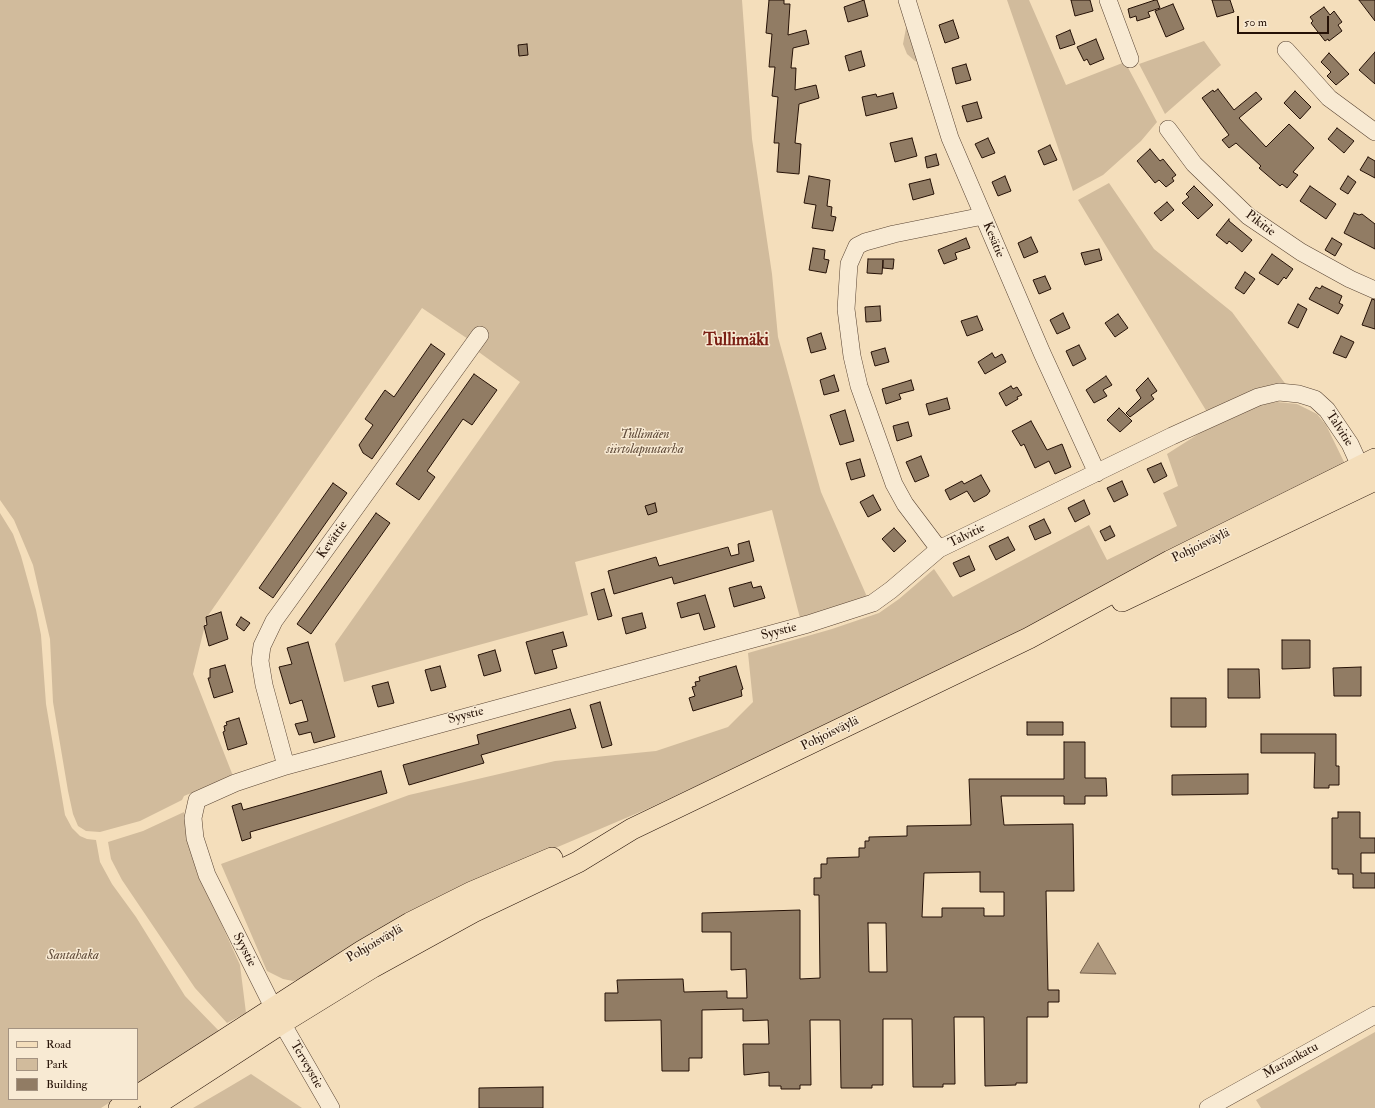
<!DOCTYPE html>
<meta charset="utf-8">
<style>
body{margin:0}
#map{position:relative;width:1375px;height:1108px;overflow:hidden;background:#f4debb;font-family:"IM FELL Double Pica",serif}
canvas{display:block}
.legend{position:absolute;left:8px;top:1028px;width:130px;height:72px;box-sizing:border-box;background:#f8ead3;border:1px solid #a49381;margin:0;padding:5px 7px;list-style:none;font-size:12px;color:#251106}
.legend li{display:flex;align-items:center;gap:8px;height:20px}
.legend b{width:20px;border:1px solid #a49381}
.scale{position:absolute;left:1237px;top:16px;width:92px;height:18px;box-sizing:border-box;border:2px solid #251106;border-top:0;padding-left:5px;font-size:12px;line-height:14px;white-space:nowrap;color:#251106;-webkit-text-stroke:3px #f8ead3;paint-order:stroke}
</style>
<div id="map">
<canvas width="1375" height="1108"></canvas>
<ul class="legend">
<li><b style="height:5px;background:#f4debb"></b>Road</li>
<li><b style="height:11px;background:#d1bb9c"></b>Park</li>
<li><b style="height:11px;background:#917c64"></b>Building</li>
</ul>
<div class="scale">50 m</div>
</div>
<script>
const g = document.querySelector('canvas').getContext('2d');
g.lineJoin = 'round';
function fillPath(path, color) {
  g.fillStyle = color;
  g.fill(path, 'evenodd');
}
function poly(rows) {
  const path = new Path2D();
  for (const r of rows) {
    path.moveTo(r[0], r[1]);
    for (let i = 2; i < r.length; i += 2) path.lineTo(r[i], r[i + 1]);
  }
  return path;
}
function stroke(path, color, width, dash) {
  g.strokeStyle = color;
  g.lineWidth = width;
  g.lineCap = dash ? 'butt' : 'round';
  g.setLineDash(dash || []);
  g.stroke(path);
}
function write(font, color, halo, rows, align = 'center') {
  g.font = font + ' "IM FELL Double Pica",serif';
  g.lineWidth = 3;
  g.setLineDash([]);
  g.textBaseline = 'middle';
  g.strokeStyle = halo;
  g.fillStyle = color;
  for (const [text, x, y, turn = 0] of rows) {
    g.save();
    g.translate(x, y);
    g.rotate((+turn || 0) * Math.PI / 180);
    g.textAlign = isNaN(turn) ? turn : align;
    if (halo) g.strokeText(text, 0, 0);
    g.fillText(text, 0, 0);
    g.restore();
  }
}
fillPath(poly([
 [0,0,742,0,752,139,772,274,778,337,821,492,868,599,800,618,772,510,575,562,588,615,344,682,335,644,520,382,476,350,468,339,422,308,207,617,193,674,233,776,184,796,182,800,140,821,100,832,86,831,78,826,73,814,68,791,53,702,50,639,33,565,14,520,0,500],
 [1007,0,1029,0,1066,85,1125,62,1157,122,1141,141,1103,175,1073,191],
 [914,24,927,65,915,61,907,54,903,44,906,28],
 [1204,41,1221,65,1165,114,1139,64],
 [1109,183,1154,249,1232,312,1287,386,1207,412,1078,200],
 [1277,402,1297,404,1317,414,1326,425,1346,466,1054,617,647,809,553,849,303,978,293,981,283,979,267,971,221,864,409,795,555,761,656,751,728,727,753,702,748,653,832,629,879,613,899,599,934,569,953,597,1089,525,1107,560,1177,526,1163,493,1178,486,1167,454,1200,433,1260,405],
 [0,513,13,534,21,556,36,610,41,635,46,704,65,815,72,828,80,836,87,839,96,840,100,862,112,884,136,917,185,996,219,1031,137,1084,137,1029,9,1029,9,1099,115,1099,101,1108,0,1108],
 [184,812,187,840,201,879,240,965,246,1013,227,1023,195,988,122,880,111,859,108,842,143,831],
 [1375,1032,1375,1108,1261,1108,1256,1100],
 [251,1074,302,1108,193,1108,224,1090]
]), '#d1bb9c');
const water = poly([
 [1098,943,1116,974,1080,973,1098,943]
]);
fillPath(water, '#ae987d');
stroke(water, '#77624d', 1);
const building = poly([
 [769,0,784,0,784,4,790,4,788,35,806,30,809,44,793,48,791,68,796,68,795,90,816,85,819,98,799,104,795,143,801,144,799,174,777,172,779,143,774,143,778,97,772,96,775,67,769,67,772,34,766,33,769,0],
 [864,0,868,16,848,22,844,7,864,0],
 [1071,0,1090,0,1093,11,1075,16,1071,0],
 [1155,0,1157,0,1160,8,1148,12,1150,17,1137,21,1136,16,1130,18,1128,9,1155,0],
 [1212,0,1230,0,1234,12,1217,17,1212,0],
 [1359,0,1375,0,1375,21,1359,0],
 [1173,4,1184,29,1166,37,1155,11,1173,4],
 [1324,7,1330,15,1334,11,1342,22,1338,25,1342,31,1329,41,1328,39,1325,41,1311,23,1313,21,1310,17,1324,7],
 [953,20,959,38,945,43,939,25,953,20],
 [1070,30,1075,44,1060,49,1056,36,1070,30],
 [1096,39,1104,59,1090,65,1087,59,1084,61,1077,47,1096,39],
 [527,44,528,55,519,56,518,45,527,44],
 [861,51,865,66,849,71,845,56,861,51],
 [1375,52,1375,84,1359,70,1375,52],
 [1329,53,1349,74,1336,85,1327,76,1331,72,1321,62,1329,53],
 [966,64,971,80,956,84,952,68,966,64],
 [1218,89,1234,110,1256,92,1262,99,1239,118,1266,147,1289,124,1314,148,1293,172,1298,175,1287,188,1282,184,1280,186,1259,168,1261,166,1236,143,1229,148,1222,140,1229,135,1202,98,1213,90,1214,92,1218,89],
 [1295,91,1311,107,1300,119,1284,103,1295,91],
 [893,93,897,108,866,116,862,97,876,94,877,97,893,93],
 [977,102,982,118,967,122,962,106,977,102],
 [1337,128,1354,141,1344,153,1328,139,1337,128],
 [912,138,917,156,895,162,890,143,912,138],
 [988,138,995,153,982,158,975,144,988,138],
 [1050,145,1057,160,1044,165,1038,151,1050,145],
 [1150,149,1160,161,1163,159,1176,175,1172,178,1174,181,1166,187,1159,180,1155,183,1137,161,1150,149],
 [936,154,939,165,927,168,925,157,936,154],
 [1368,157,1375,161,1375,178,1360,170,1368,157],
 [809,176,830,180,827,206,832,207,831,216,836,217,833,231,812,228,816,205,804,203,809,176],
 [1005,176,1011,191,998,196,992,182,1005,176],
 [1348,176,1356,182,1348,194,1340,189,1348,176],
 [930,179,934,194,913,200,909,184,930,179],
 [1194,186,1213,205,1198,219,1182,203,1189,197,1186,194,1194,186],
 [1310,186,1336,204,1326,219,1300,201,1310,186],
 [1167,202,1174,210,1161,221,1154,213,1167,202],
 [1354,213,1359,215,1362,214,1375,224,1375,249,1344,233,1354,213],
 [1229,219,1229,221,1252,240,1242,252,1229,241,1227,244,1216,235,1229,219],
 [1031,237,1038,252,1024,258,1018,243,1031,237],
 [966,238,970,248,955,253,957,259,944,264,938,250,966,238],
 [1332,238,1342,244,1335,256,1325,250,1332,238],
 [813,248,825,250,824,259,829,260,826,273,809,270,813,248],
 [1099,249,1102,260,1085,265,1081,253,1099,249],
 [1272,254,1293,269,1286,279,1284,277,1278,285,1259,273,1272,254],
 [868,259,894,259,893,269,883,268,883,260,882,274,867,273,868,259],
 [1245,272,1255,279,1244,294,1235,288,1245,272],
 [1045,276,1051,289,1039,294,1033,280,1045,276],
 [1322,286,1342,296,1339,303,1343,305,1338,314,1309,299,1316,287,1320,289,1322,286],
 [1372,299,1375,300,1375,329,1362,325,1372,299],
 [1298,304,1307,309,1298,328,1288,323,1298,304],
 [880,306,881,321,866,322,865,307,880,306],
 [1063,313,1070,328,1057,334,1050,320,1063,313],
 [1118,314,1128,328,1115,337,1105,323,1118,314],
 [977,316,983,330,967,336,961,321,977,316],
 [821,333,826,349,811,353,807,338,821,333],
 [1341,336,1354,342,1346,358,1333,353,1341,336],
 [431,344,445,354,372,459,363,453,359,445,373,425,365,419,385,390,394,397,431,344],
 [1079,345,1086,359,1073,366,1066,351,1079,345],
 [885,348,889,362,875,366,871,352,885,348],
 [992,353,995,358,1002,354,1006,362,985,374,978,362,992,353],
 [474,374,497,390,472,425,463,419,427,471,435,477,419,500,396,484,474,374],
 [834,375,839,391,824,395,820,380,834,375],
 [1106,376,1112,385,1103,390,1107,396,1094,403,1086,390,1106,376],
 [1148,378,1157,391,1151,395,1154,399,1130,417,1126,413,1141,398,1136,390,1148,378],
 [911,380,914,390,899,394,901,399,886,404,882,389,911,380],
 [1011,386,1013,389,1017,387,1022,395,1017,397,1018,399,1006,406,999,393,1011,386],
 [947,398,950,409,929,415,926,404,947,398],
 [1119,408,1132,421,1120,432,1107,420,1119,408],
 [845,410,854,441,840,445,830,415,845,410],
 [1031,421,1047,450,1062,444,1071,467,1055,474,1049,461,1035,468,1024,444,1021,446,1012,431,1031,421],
 [908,422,912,436,897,441,893,426,908,422],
 [921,456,929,476,915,482,906,462,921,456],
 [860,459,865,476,851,480,846,463,860,459],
 [1161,463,1167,476,1154,483,1147,469,1161,463],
 [981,475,990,491,987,495,974,502,967,491,950,500,945,490,962,481,964,484,981,475],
 [1122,481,1128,495,1114,502,1107,488,1122,481],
 [333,483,347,493,273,598,259,588,333,483],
 [873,495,881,510,868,517,860,502,873,495],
 [1084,500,1090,514,1075,522,1068,508,1084,500],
 [655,503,657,512,648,515,645,506,655,503],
 [376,513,390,523,311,634,297,624,376,513],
 [1044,519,1051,533,1035,540,1029,526,1044,519],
 [1110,526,1115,536,1105,541,1100,531,1110,526],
 [894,528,906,541,894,552,882,539,894,528],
 [1008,537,1015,550,996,560,989,546,1008,537],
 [749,541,754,561,674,584,672,577,614,594,608,571,656,557,659,566,728,547,731,556,739,554,738,544,749,541],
 [969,556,975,570,960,577,953,563,969,556],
 [751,582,753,588,761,586,765,598,734,607,729,588,751,582],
 [604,589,612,616,598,620,591,593,604,589],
 [705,595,715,627,704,630,699,613,681,618,677,603,705,595],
 [221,612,228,639,209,646,204,626,207,625,206,617,221,612],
 [642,613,646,628,626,634,622,618,642,613],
 [241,617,250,623,244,631,236,625,241,617],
 [563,632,567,646,552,650,557,668,535,674,526,642,563,632],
 [1282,640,1310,640,1310,668,1282,669,1282,640],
 [308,642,335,737,314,743,311,732,299,735,295,724,308,721,302,700,290,704,279,667,292,664,287,648,308,642],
 [495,650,501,671,484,676,478,655,495,650],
 [225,665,233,692,214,698,208,678,210,678,210,669,225,665],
 [440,666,446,687,431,691,425,670,440,666],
 [736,666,743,689,741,690,742,696,693,711,689,698,695,696,692,687,696,686,695,682,700,681,699,677,736,666],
 [1361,667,1361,696,1334,696,1333,668,1361,667],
 [1228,669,1259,669,1260,698,1228,698,1228,669],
 [388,682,394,703,378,707,372,686,388,682],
 [1171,698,1206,698,1206,727,1171,727,1171,698],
 [600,702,612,745,602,748,590,705,600,702],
 [570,709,576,728,481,755,484,763,409,785,403,765,479,744,477,735,570,709],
 [239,718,247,744,228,750,223,732,225,731,224,726,227,725,226,722,239,718],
 [1027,722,1063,722,1063,735,1027,735,1027,722],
 [1261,734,1336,734,1336,766,1339,766,1339,785,1329,785,1329,788,1314,788,1315,753,1261,753,1261,734],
 [1064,742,1085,742,1085,778,1106,778,1107,796,1085,796,1085,804,1064,804,1064,796,1001,796,1004,825,1073,824,1074,891,1046,891,1048,990,1059,990,1059,1002,1048,1002,1048,1017,1027,1017,1027,1083,1016,1083,1016,1085,985,1086,984,1017,954,1017,955,1084,943,1084,943,1087,913,1087,912,1019,883,1019,883,1085,872,1085,872,1088,841,1088,840,1020,810,1020,811,1085,800,1085,800,1089,781,1089,781,1086,769,1086,769,1072,744,1075,743,1044,769,1044,768,1020,743,1021,743,1009,702,1010,702,1058,689,1058,689,1071,662,1071,661,1020,605,1021,605,993,618,993,617,980,683,979,684,992,727,991,727,998,747,998,746,969,731,970,731,932,702,932,702,913,800,910,800,979,820,978,819,895,814,895,814,878,821,878,821,864,827,864,827,858,859,857,859,848,865,848,865,841,869,841,869,837,907,836,907,826,971,825,969,779,1064,779,1064,742],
 [980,872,980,892,1004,892,1004,916,984,916,984,908,942,908,942,917,922,917,924,873,980,872],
 [868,923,886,923,887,972,869,972,868,923],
 [381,771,387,793,250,832,251,838,242,841,232,806,241,803,243,810,381,771],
 [1248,774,1248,794,1172,795,1172,775,1248,774],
 [1338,812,1360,812,1360,838,1375,838,1375,853,1361,853,1361,873,1375,873,1375,888,1353,888,1353,874,1338,874,1338,869,1332,869,1332,818,1338,818,1338,812],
 [543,1087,543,1108,479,1108,479,1088,543,1087]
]);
fillPath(building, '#917c64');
stroke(building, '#251106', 1);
const minor = poly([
 [907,0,950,138,1042,353,1097,473],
 [1108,0,1130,59],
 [1286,50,1329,98,1375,132],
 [1168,129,1194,164,1248,216,1301,252,1350,279,1375,290],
 [939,549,905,504,894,484,859,386,852,356,846,309,849,264,857,246,865,242,894,234,983,216],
 [286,766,264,685,260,661,262,646,274,621,480,335],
 [273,1007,207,875,195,838,193,818,197,800,235,783,286,766,808,624,873,603,891,590,939,549,1172,436,1258,397,1279,392,1299,394,1315,399,1327,410,1350,444,1360,466],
 [282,1023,331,1108],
 [1208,1108,1375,1015]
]);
const major = poly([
 [1122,601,1375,480],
 [137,1096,362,951,410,923,472,892,552,858],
 [119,1108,132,1099],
 [151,1108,282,1023,373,967,473,912,578,862,632,829,1029,638,1170,561,1375,459]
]);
stroke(minor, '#594433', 18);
stroke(major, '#251106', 22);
stroke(minor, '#f8ead3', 17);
stroke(major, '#f4debb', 21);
write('13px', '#251106', '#f8ead3', [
 ["Pikitie",1260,224,37],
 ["Kesätie",993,240,67],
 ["Talvitie",1339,429,57],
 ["Talvitie",967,536,-26],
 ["Kevättie",333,540,-55],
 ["Pohjoisväylä",1201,546,-26],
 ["Syystie",779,632,-15],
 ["Syystie",466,716,-15],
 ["Pohjoisväylä",830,734,-26],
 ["Pohjoisväylä",375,944,-30],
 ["Syystie",244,950,63],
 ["Mariankatu",1291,1061,-29],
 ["Terveystie",306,1065,60]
]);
write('italic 13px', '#614c3a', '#f8ead3', [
 ["Tullimäen",645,435],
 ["siirtolapuutarha",645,450],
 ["Santahaka",73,956]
]);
write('bold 17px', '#7a1f14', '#f8ead3', [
 ["Tullimäki",736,341]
]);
</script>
